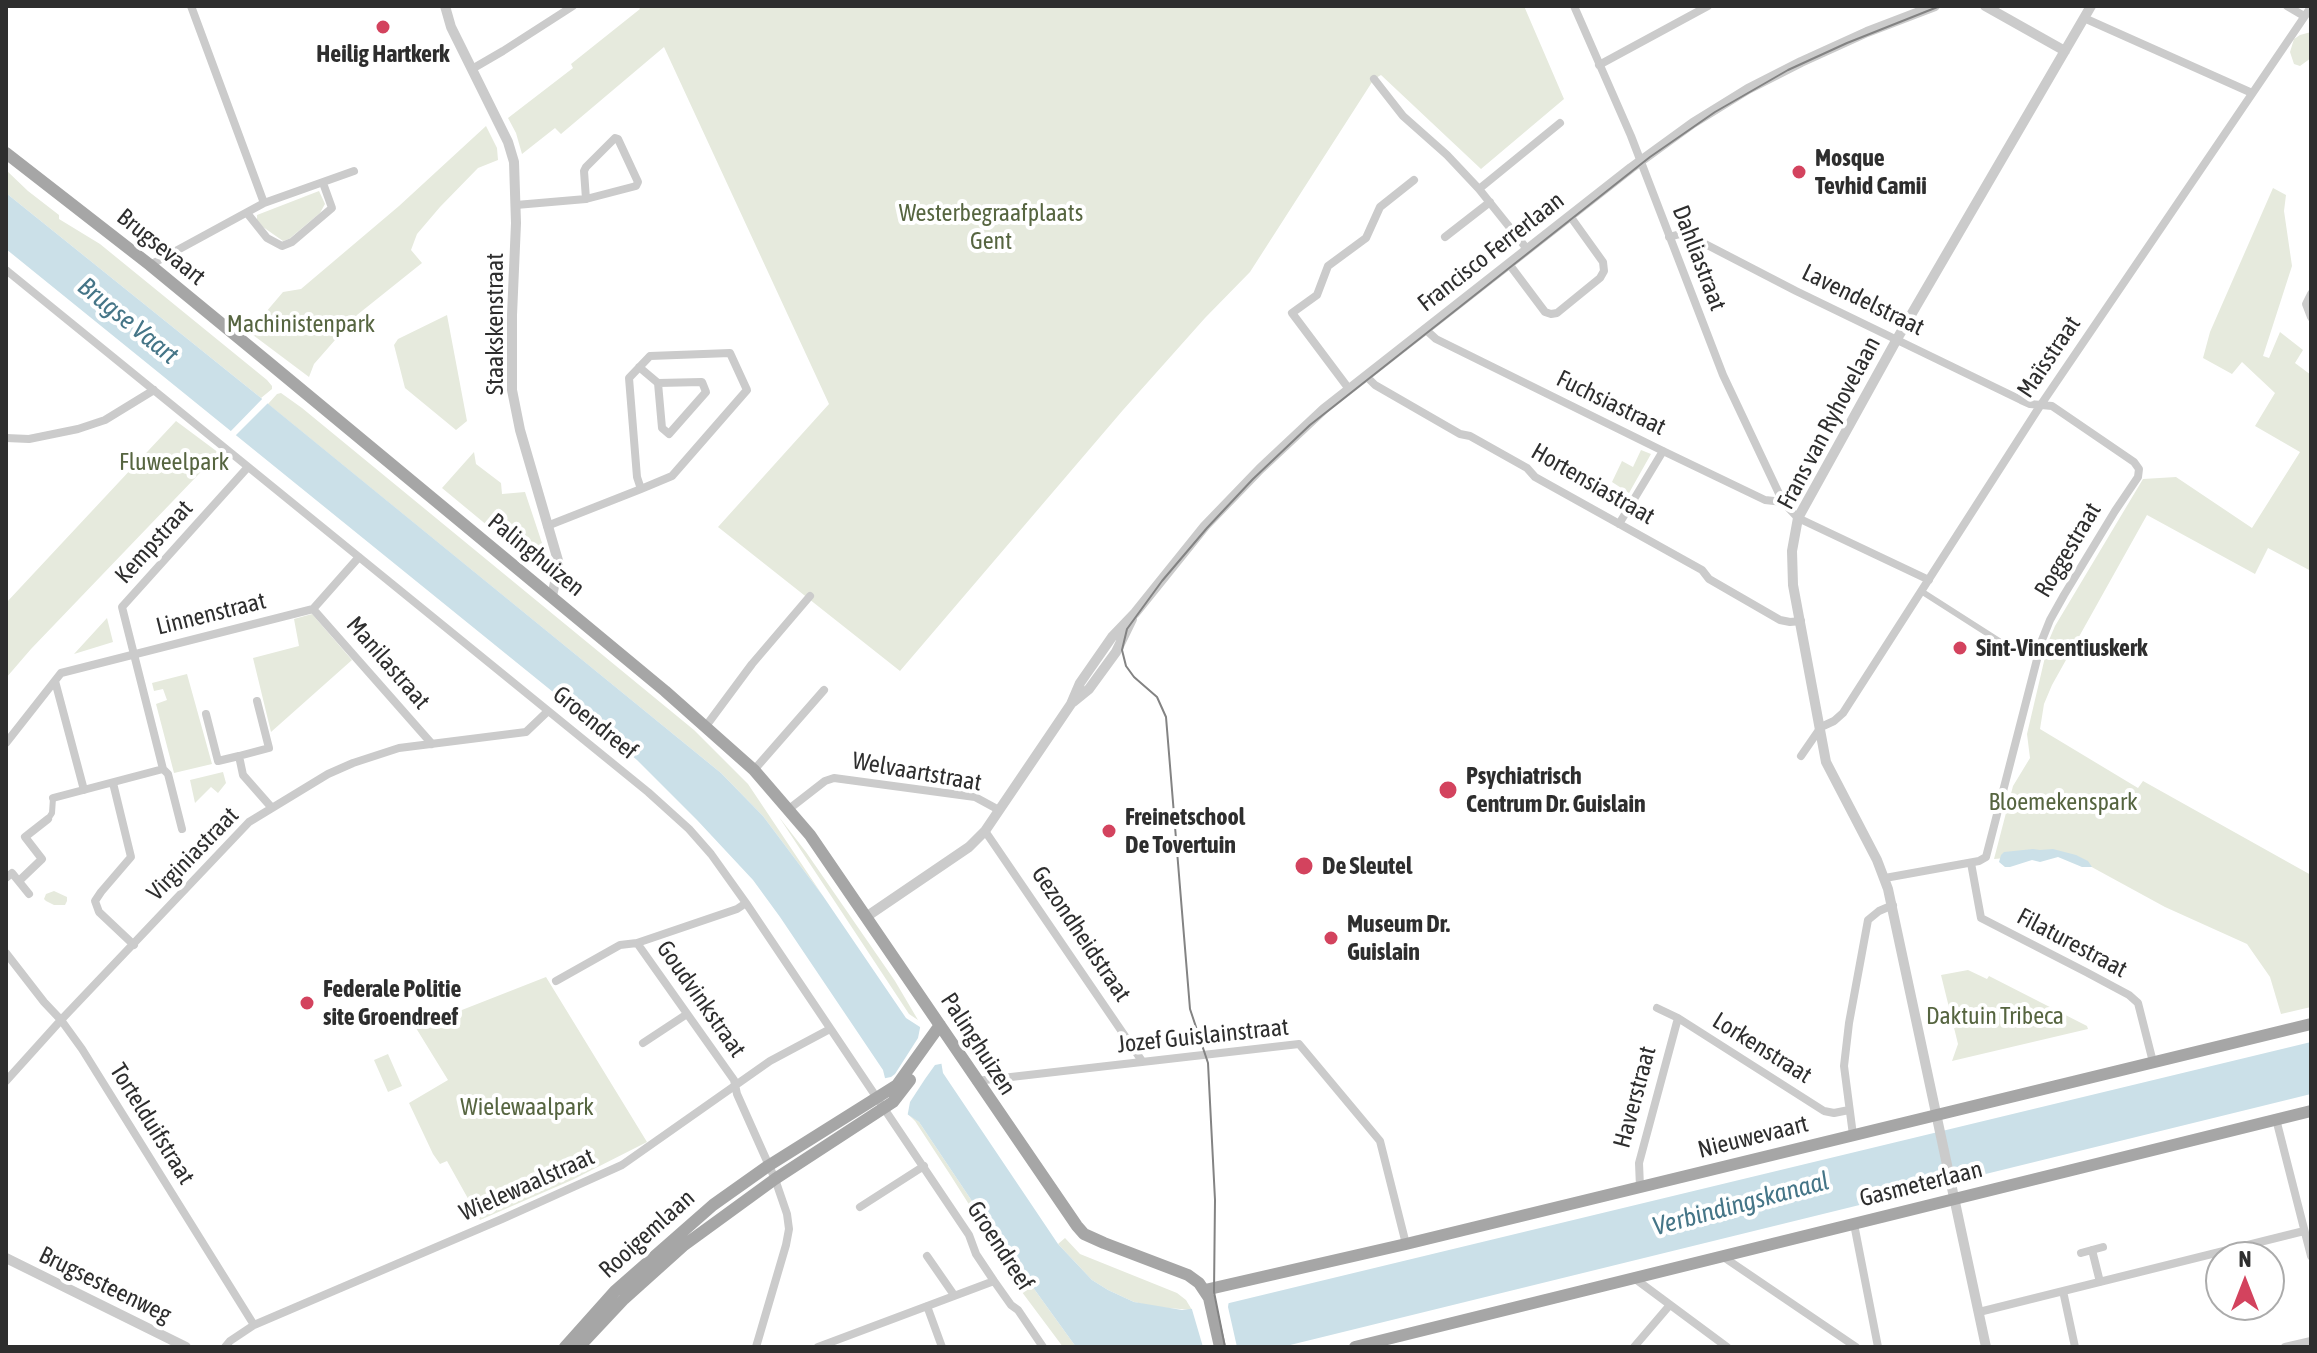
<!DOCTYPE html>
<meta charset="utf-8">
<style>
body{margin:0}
#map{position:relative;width:2317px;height:1353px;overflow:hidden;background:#fff;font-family:"Asap Condensed",sans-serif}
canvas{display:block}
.frame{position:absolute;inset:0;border:8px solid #2e2e2e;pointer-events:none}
.north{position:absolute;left:2205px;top:1241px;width:80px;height:80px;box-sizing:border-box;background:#fff;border:2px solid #ababab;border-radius:50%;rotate:0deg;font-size:22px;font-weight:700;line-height:32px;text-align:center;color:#2e2e2e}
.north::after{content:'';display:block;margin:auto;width:28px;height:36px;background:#d3435e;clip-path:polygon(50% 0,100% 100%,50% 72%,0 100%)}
</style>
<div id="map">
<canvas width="2317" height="1353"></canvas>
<div class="frame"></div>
<div class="north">N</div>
</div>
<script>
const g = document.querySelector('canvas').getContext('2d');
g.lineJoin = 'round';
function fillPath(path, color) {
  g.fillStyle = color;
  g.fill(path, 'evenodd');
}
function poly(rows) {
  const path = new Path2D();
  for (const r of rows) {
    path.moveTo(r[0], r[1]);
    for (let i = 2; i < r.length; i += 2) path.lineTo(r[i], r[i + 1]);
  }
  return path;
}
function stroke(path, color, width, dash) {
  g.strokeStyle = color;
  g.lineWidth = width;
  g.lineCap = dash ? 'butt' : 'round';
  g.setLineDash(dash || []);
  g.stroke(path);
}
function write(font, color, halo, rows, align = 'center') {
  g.font = font + ' "Asap Condensed",sans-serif';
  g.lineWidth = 8;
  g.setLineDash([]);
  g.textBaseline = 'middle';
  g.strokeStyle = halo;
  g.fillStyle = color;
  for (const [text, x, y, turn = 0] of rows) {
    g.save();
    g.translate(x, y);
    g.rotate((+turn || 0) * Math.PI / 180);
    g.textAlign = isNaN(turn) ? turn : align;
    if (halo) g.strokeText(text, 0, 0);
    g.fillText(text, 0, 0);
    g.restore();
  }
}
fillPath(poly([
 [638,6,1524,6,1564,99,1481,169,1381,75,1374,79,1250,272,1205,318,1123,410,900,671,718,527,829,404,664,47,561,134,555,128,522,154,516,133,508,118,573,68,571,64,640,9],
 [2311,32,2311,58,2300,66,2294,64,2290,52,2294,39,2300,35],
 [486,126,497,148,498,160,478,168,440,207,417,234,411,250,422,263,357,315,314,364,309,377,249,332,283,292,301,289,399,206],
 [6,170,28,191,59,215,59,219,100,244,267,380,272,386,272,389,261,398,6,193],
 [2273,188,2286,195,2284,211,2292,266,2263,356,2269,358,2280,332,2303,350,2295,363,2311,375,2311,571,2268,548,2255,574,2147,515,2052,685,2044,704,2040,729,2138,788,2143,781,2311,875,2311,1007,2281,1014,2270,977,2247,944,2165,907,2066,853,1994,859,2013,786,2030,758,2027,734,2049,640,2055,626,2143,479,2176,477,2252,528,2300,452,2255,426,2275,393,2242,362,2232,374,2203,358,2210,332],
 [319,191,325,204,320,213,289,239,283,241,263,227,257,220,257,215],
 [447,315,467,421,456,430,405,388,394,345,398,339],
 [281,393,302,408,694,730,748,784,823,896,763,816,721,773,268,404,277,394],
 [176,421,219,453,31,649,6,678,6,603],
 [1641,450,1651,454,1629,493,1612,482,1622,461,1633,467],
 [474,452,476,464,501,483,502,494,525,492,550,567,544,570,540,569,442,488],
 [312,614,352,660,271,732,253,658,299,646,294,619],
 [107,618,113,642,74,654],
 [187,674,212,764,174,773,156,704,167,700,163,689,154,691,152,683],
 [223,772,226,783,218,793,211,787,195,803,190,780],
 [779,817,806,852,895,981,918,1020,909,1014],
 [54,891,67,897,67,901,65,905,54,905,46,901,44,899,46,894],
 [1968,970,1987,979,1989,976,2087,1026,2088,1029,1952,1061,1958,1044,1941,975],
 [546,977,647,1142,572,1180,480,1220,447,1161,440,1164,433,1154,409,1103,448,1080,416,1028],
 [388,1054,402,1086,388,1092,374,1060],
 [908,1114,919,1122,988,1225,1076,1347,1063,1347,1007,1272,977,1227,975,1214,951,1176,915,1121],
 [1065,1238,1080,1254,1177,1293,1186,1300,1192,1310,1156,1307,1134,1302,1108,1290,1092,1280,1058,1244]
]), '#e6eadd');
fillPath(poly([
 [6,193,261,398,721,773,763,816,823,896,906,1018,920,1027,941,1061,943,1073,1058,1244,1092,1280,1108,1290,1134,1302,1182,1310,1221,1305,2311,1042,2311,1094,1282,1347,1076,1347,988,1225,919,1122,904,1112,886,1082,883,1070,780,917,753,880,697,820,637,760,6,249],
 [2033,849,2040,850,2053,849,2076,855,2088,861,2092,867,2082,867,2058,857,2040,862,2032,860,2010,867,2005,867,1999,862,2001,855,2004,852]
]), '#cbe0e8');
fillPath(poly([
 [265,396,270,401,233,438,228,434],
 [921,1023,945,1063,935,1065,925,1079,910,1102,907,1118,901,1114,881,1079,891,1077,895,1074,918,1038],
 [1229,1300,1228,1307,1237,1347,1203,1347,1191,1306]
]), '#fff');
stroke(poly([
 [1921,591,2007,646],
 [48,819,52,813,53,798]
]), '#cbcbcb', 6);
stroke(poly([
 [191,6,264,203],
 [1574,6,1631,136,1723,375,1783,502,1798,518,1929,580],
 [2287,6,2304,16],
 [2084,18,2252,93],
 [1599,65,1708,6],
 [472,69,503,51,573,6],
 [1374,79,1403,116,1447,155,1479,189,1527,249],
 [1479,189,1560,123],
 [516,205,586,199,584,171,586,167,615,138,618,139,638,182,636,186,586,199],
 [247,213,267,238,282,246,292,242,332,208,323,183],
 [1445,237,1490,202],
 [1669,237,1684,233,1796,291,2021,400,2030,404,2052,406,2134,462,2139,469,2138,477,2115,511,2064,595,2050,620,2042,640,1986,857,1979,861,1885,878],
 [1509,264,1545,312,1551,314,1557,313,1600,278,1604,271,1603,262,1570,216],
 [150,265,264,203,354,171],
 [6,270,648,792,689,829,711,854,746,903,969,1235,976,1254,994,1281,1011,1305,1018,1310,1043,1347],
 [2311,294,2306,304,2311,317],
 [1425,329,1436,339,1663,451,1765,500,1783,502],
 [639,367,658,383,662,428,669,434,706,392,702,382,658,383],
 [1366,376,1375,385,1460,434,1470,436,1527,468,1535,477,1702,570,1709,579,1780,620,1790,622,1801,621],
 [1349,389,1292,313,1317,295,1328,266,1366,238,1380,207,1414,180],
 [6,438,29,439,78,429,105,420,154,390],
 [1619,524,1663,451],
 [547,526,641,489,672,476,747,390,730,353,650,356,629,378,637,477,641,489],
 [313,609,432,744],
 [55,681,84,790],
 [206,714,218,761,239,756,269,748,257,701],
 [706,726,752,664,810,596],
 [6,743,61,673,313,609,359,557],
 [239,756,243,775,272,808],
 [1801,756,1821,727,1834,721,1843,713,2040,406,2311,7],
 [754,770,824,690],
 [113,783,131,857,101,892,95,901,99,912,134,945],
 [53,798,163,769],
 [789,809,825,781,834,778,975,797,999,810],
 [182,829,168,774,163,769,122,607,248,467],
 [985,831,1142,1061],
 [1971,863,1981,918,2086,972,2129,995,2138,1003,2153,1062],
 [6,878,12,873,29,894],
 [19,881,42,859,25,837,48,819],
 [637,943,734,1080,737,1094,775,1179,787,1214,789,1229,786,1245,756,1347],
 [6,953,44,1002,61,1020,82,1049,254,1325],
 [556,981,620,945,637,943,737,909,746,903],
 [1657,1008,1678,1018,1824,1111,1834,1113,1849,1110],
 [643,1043,687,1014],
 [6,1081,61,1020,249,822,328,774,353,763,399,748,526,732,548,711],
 [976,1081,1299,1044,1380,1141,1406,1244],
 [2276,1119,2311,1256],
 [1853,1135,1844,1066,1849,1023,1868,920,1879,911,1893,905],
 [1640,1187,1639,1163,1678,1018],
 [860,1207,924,1166],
 [1854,1224,1878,1347],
 [2092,1250,2100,1282],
 [2081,1253,2103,1247],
 [927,1256,954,1295],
 [1722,1256,1856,1347],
 [1634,1278,1727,1347],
 [2063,1291,2075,1347],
 [927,1306,942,1347],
 [1979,1312,2304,1231],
 [225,1347,230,1341,254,1325,502,1219,622,1165,770,1061,830,1029],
 [818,1347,994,1281],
 [1634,1347,1669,1306],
 [2285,1347,2311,1341]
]), '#cbcbcb', 8);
stroke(poly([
 [445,6,451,27,508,142,514,162,516,223,512,315,512,390,520,430,559,564,552,596],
 [1985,6,2065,51],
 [1073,702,1089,689,1116,652,1132,619],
 [866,917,969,847,985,831,1071,704,1080,683,1112,637,1135,613,1205,526,1260,469,1324,409,1631,168,1693,123,1748,89,1801,62,1867,32,1935,6],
 [6,1258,186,1347],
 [1986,1347,1888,889,1877,860,1826,762,1793,585,1792,551,1798,518,1897,339,2091,6]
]), '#cbcbcb', 10);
stroke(poly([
 [6,153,150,265,268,362,665,691,754,770,810,835,1077,1226,1084,1234,1104,1243,1188,1275,1199,1283,1209,1298,1220,1347],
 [1205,1290,1406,1244,2311,1024],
 [565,1347,615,1291,713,1205,768,1166,897,1085,940,1025],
 [579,1347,624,1299,683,1246,775,1179,893,1102,910,1080],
 [1355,1347,2311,1111]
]), '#a6a6a6', 12);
stroke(poly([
 [1225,1347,1214,1292,1215,1200,1208,1063,1190,1009,1166,717,1157,697,1134,677,1126,666,1122,650,1127,629,1162,581,1207,528,1253,479,1310,425,1650,157,1715,112,1788,70,1847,43,1940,6]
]), '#838383', 2);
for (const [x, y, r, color] of [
 [383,27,8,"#d3435e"],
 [1799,172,8,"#d3435e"],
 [1960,648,8,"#d3435e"],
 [1448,790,10,"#d3435e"],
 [1109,831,8,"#d3435e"],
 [1304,866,10,"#d3435e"],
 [1331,938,8,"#d3435e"],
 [307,1003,8,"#d3435e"]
]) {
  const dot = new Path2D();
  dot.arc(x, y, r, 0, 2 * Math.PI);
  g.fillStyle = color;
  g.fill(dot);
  stroke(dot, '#fff', 3);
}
write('bold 24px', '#2e2e2e', '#fff', [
 ["Heilig Hartkerk",383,54,"center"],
 ["Mosque",1815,158],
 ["Tevhid Camii",1815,186],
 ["Sint-Vincentiuskerk",1976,648],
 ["Psychiatrisch",1466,776],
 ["Centrum Dr. Guislain",1466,804],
 ["Freinetschool",1125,817],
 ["De Tovertuin",1125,845],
 ["De Sleutel",1322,866],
 ["Museum Dr.",1347,924],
 ["Guislain",1347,952],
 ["Federale Politie",323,989],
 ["site Groendreef",323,1017]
], 'left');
write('24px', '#566540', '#fff', [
 ["Westerbegraafplaats",991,213],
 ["Gent",991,241],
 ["Machinistenpark",301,324],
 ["Fluweelpark",174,462],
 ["Bloemekenspark",2063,802],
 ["Daktuin Tribeca",1995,1016],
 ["Wielewaalpark",527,1107]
]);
write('24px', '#2e2e2e', '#fff', [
 ["Brugsevaart",161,247,39],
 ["Francisco Ferrerlaan",1491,252,-38],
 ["Dahliastraat",1699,258,69],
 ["Lavendelstraat",1863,300,26],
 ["Staakskenstraat",495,324,-90],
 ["Maïsstraat",2049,357,-56],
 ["Fuchsiastraat",1611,403,26],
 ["Frans van Ryhovelaan",1829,423,-62],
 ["Hortensiastraat",1593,484,30],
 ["Kempstraat",154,542,-48],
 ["Roggestraat",2068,550,-59],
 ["Palinghuizen",536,555,39],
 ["Linnenstraat",211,614,-14],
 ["Manilastraat",388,663,49],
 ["Groendreef",595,723,39],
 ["Welvaartstraat",917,772,10],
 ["Virginiastraat",193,854,-46],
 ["Gezondheidstraat",1081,934,56],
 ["Filaturestraat",2072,943,28],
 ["Goudvinkstraat",701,999,55],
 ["Jozef Guislainstraat",1203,1036,-6],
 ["Palinghuizen",978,1044,57],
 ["Lorkenstraat",1762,1048,32],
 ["Haverstraat",1635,1097,-75],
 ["Tortelduifstraat",152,1124,58],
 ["Nieuwevaart",1753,1137,-14],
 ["Gasmeterlaan",1921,1184,-14],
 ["Wielewaalstraat",527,1185,-24],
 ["Rooigemlaan",647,1234,-42],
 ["Groendreef",1000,1246,57],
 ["Brugsesteenweg",105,1285,26]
]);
write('italic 26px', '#457587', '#fff', [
 ["Brugse Vaart",128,321,39],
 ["Verbindingskanaal",1741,1204,-15]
]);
</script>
